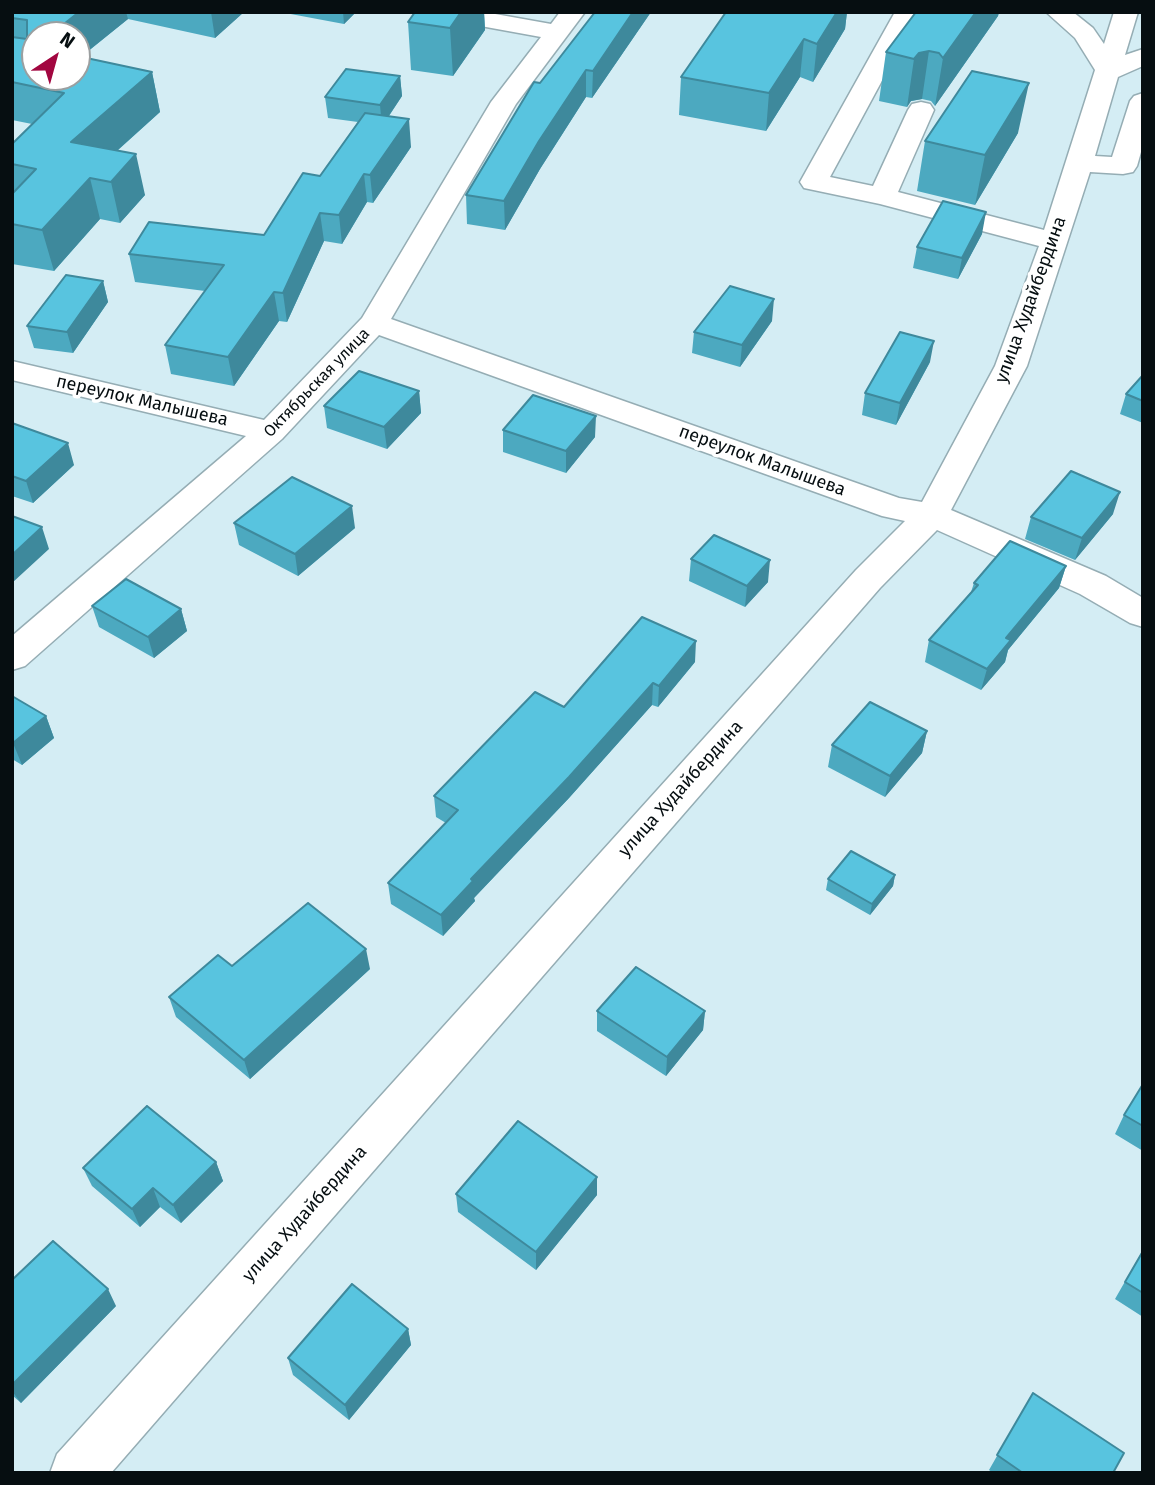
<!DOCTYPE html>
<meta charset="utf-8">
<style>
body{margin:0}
#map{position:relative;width:1155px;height:1485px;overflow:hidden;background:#d4edf4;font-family:"Fira Sans",sans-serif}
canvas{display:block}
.frame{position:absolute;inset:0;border:14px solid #060e11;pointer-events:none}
.north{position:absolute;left:21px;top:21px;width:70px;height:70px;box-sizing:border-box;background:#fff;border:2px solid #9b9fa0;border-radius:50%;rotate:36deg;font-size:19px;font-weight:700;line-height:28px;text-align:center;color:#060e11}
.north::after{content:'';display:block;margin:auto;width:24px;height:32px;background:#a20640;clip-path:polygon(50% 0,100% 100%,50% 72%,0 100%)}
</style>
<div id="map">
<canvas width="1155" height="1485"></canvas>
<div class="frame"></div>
<div class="north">N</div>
</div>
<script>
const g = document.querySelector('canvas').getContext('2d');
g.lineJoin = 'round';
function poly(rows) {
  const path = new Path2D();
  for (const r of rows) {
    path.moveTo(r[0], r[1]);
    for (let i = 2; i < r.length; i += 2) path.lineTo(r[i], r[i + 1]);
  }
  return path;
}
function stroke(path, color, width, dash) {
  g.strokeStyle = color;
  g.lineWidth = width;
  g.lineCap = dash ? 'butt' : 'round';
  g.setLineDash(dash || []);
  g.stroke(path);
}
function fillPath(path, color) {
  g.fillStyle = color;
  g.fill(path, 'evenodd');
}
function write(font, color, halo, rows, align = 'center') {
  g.font = font + ' "Fira Sans",sans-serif';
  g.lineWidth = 7;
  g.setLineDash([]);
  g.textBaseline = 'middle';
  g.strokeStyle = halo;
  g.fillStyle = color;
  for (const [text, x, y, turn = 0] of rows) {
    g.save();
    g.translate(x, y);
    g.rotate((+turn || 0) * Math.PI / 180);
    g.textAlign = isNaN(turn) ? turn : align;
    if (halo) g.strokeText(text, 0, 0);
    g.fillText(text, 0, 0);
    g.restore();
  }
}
const minor = poly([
 [430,12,484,12,551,24,560,12,585,12,516,104,391,319,899,498,922,502,995,366,1039,246,880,204,804,188,800,182,895,12,919,12,830,177,873,186,908,110,912,104,921,102,930,104,934,110,898,192,1044,230,1095,70,1075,38,1046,12,1073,12,1093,28,1104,44,1114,12,1138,12,1125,55,1143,49,1143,66,1118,77,1095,156,1112,157,1130,101,1134,96,1143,93,1143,145,1137,166,1133,172,1123,174,1090,172,1027,366,951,510,1106,576,1143,598,1143,627,1130,623,1080,594,937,530,880,588,111,1473,50,1473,57,1454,856,570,905,521,882,516,379,335,282,439,25,666,12,670,12,636,246,436,12,380,12,361,264,420,362,318,491,102,541,37,442,19,433,17,430,12]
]);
stroke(minor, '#95adb4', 3);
fillPath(minor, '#fff');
fillPath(poly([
 [12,12,244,12,215,38,128,19,81,57,152,72,160,112,117,151,145,195,120,223,100,219,54,271,12,264,12,144,32,124,12,120],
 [280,12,356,12,344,24],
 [415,12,484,12,485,30,453,76,411,70,408,22],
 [594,12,651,12,592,98,586,97,540,169,505,230,467,224,466,195,540,83,594,14],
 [726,12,847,12,845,29,813,82,800,77,766,131,679,115,681,77],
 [916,12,999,12,998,16,935,106,931,101,922,99,911,101,907,107,879,101,886,52],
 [400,76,402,96,389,116,411,147,373,203,367,202,342,244,324,241,287,322,279,321,234,386,171,374,165,345,205,291,135,282,129,254,264,235,320,176,358,122,328,118,325,97],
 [1018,133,975,205,917,191,925,141],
 [982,234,958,279,913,268,917,247],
 [103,281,108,302,73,353,34,348,27,326],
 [772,321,740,367,692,353,694,332],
 [930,362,896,425,862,415,865,393],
 [1143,375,1143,423,1120,414,1126,394],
 [419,391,421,413,387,449,327,428,324,406],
 [12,423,74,465,33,503,12,496],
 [503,430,595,437,566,473,503,452],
 [1113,514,1075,560,1025,539,1031,517],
 [234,523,355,528,298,576,239,545],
 [691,559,768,582,745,607,689,581],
 [1066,566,1059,588,1008,650,1005,662,981,690,925,662,929,640,971,592,974,583],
 [92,606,181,609,187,631,154,658,99,627],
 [695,662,658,707,652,705,569,798,474,898,475,901,443,936,391,904,388,883,446,823,436,817,434,796],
 [12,696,46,716,54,738,22,765,12,759],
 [927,731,922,753,885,797,828,767,832,745],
 [895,875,893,886,870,915,826,890,828,879],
 [370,969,250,1079,176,1017,169,997],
 [597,1011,705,1011,703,1030,666,1076,597,1031],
 [1143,1084,1143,1151,1115,1134,1124,1115],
 [216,1162,223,1181,181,1223,160,1207,140,1227,92,1186,83,1168],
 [597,1177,597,1195,536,1270,458,1212,456,1194],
 [1143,1250,1143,1317,1115,1299],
 [12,1280,116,1306,21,1403,12,1395],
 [408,1329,411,1345,349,1420,293,1375,288,1358],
 [1033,1393,1113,1473,993,1473,989,1470]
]), '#4ca9c0');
fillPath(poly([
 [79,12,126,12,128,19,77,60,77,35,50,35],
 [211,12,244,12,215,38],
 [343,12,356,12,344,24],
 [461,12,484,12,485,30,453,76,450,28],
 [633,12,651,12,592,98,593,71],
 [837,12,847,12,845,29,813,82,817,44],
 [976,12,999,12,998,16,935,106,943,58],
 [804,39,800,77,766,131,769,93],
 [929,51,922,99,911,101,907,107,914,59,919,53],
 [586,70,586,97,540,169,505,230,504,201,539,141],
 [152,72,160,112,81,183,71,142],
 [400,76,402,96,382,126,380,105],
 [1029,83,1018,133,975,205,985,155],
 [409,119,411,147,373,203,370,175],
 [136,154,145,195,120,223,111,182],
 [364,174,367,202,342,244,339,215],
 [90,178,100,219,54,271,42,230],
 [986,212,982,234,958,279,962,258],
 [320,213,324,241,287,322,283,293],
 [103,281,108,302,73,353,67,332],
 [274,292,279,321,234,386,228,357],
 [774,299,772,321,740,367,742,345],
 [934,341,930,362,896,425,900,403],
 [419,391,421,413,387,449,384,427],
 [596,416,595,437,566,473,566,451],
 [68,443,74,465,33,503,26,481],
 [1120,492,1113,514,1075,560,1082,538],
 [352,506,355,528,298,576,295,554],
 [42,527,49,549,12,583,12,555],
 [770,560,768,582,745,607,747,586],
 [1066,566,1059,588,1008,650,1005,662,981,690,987,669,1006,638],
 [181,609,187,631,154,658,148,637],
 [696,641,695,662,658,707,659,686],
 [653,683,652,705,569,798,474,898,475,901,443,936,441,915,471,879],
 [46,716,54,738,22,765,13,743],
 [927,731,922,753,885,797,890,776],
 [895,875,893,886,870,915,872,904],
 [366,949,370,969,250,1079,244,1060],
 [705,1011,703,1030,666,1076,667,1057],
 [216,1162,223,1181,181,1223,173,1205],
 [597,1177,597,1195,536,1270,536,1252],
 [153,1188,160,1207,140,1227,132,1209],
 [108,1289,116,1306,21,1403,12,1391,12,1385],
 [408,1329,411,1345,349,1420,345,1405]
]), '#3e899c');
const building = poly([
 [12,12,79,12,50,35,35,35,35,77,77,77,77,56,152,72,71,142,136,154,111,182,90,178,42,230,12,224,12,194,36,169,12,164,12,144,64,93,12,82,12,37,27,39,27,20,12,18,12,12],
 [415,12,461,12,450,28,408,22,415,12],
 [595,12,633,12,593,71,586,70,539,141,504,201,466,195,534,82,540,83,595,12],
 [726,12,837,12,817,44,804,39,769,93,681,77,726,12],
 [916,12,976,12,943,58,939,53,929,51,919,53,914,59,886,52,916,12],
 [346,69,400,76,380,105,325,97,346,69],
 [972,71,1029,83,985,155,925,141,972,71],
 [365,113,409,119,370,175,364,174,339,215,320,213,283,293,274,292,228,357,165,345,224,265,129,254,149,222,264,235,303,173,320,176,365,113],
 [943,201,986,212,962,258,917,247,943,201],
 [66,275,103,281,67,332,27,326,66,275],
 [730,286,774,299,742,345,694,332,730,286],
 [900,332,934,341,900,403,865,393,900,332],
 [359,371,419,391,384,427,324,406,359,371],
 [1143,375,1143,401,1126,394,1143,375],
 [533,395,596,416,566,451,503,430,533,395],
 [12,423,68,443,26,481,12,476,12,423],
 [1071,471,1120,492,1082,538,1031,517,1071,471],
 [292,477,352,506,295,554,234,523,292,477],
 [12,516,42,527,12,555,12,516],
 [714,535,770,560,747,586,691,559,714,535],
 [1010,541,1066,566,1006,638,1011,640,987,669,929,640,978,585,974,583,1010,541],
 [126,579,181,609,148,637,92,606,126,579],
 [642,617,696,641,659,686,653,683,569,777,471,879,473,881,441,915,388,883,458,810,434,796,535,692,564,707,642,617],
 [12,696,46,716,13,743,12,743,12,696],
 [870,702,927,731,890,776,832,745,870,702],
 [851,851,895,875,872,904,828,879,851,851],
 [308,903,366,949,244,1060,169,997,218,955,232,966,308,903],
 [636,967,705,1011,667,1057,597,1011,636,967],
 [1143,1084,1143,1126,1124,1115,1143,1084],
 [147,1106,216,1162,173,1205,153,1188,132,1209,83,1168,147,1106],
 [518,1121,597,1177,536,1252,456,1194,518,1121],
 [53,1241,108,1289,12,1385,12,1280,53,1241],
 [1143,1251,1143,1293,1125,1282,1143,1251],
 [352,1284,408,1329,345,1405,288,1358,352,1284],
 [1033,1393,1124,1453,1113,1473,1023,1473,997,1455,1033,1393]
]);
fillPath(building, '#58c4df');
stroke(building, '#3e899c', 2);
write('16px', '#060e11', '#fff', [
 ["Октябрьская улица",317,383,-46]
]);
write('18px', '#060e11', '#fff', [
 ["улица Худайбердина",1031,300,-70],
 ["переулок Малышева",142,401,13],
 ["переулок Малышева",762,461,20],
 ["улица Худайбердина",681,789,-48],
 ["улица Худайбердина",305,1214,-48]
]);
</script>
